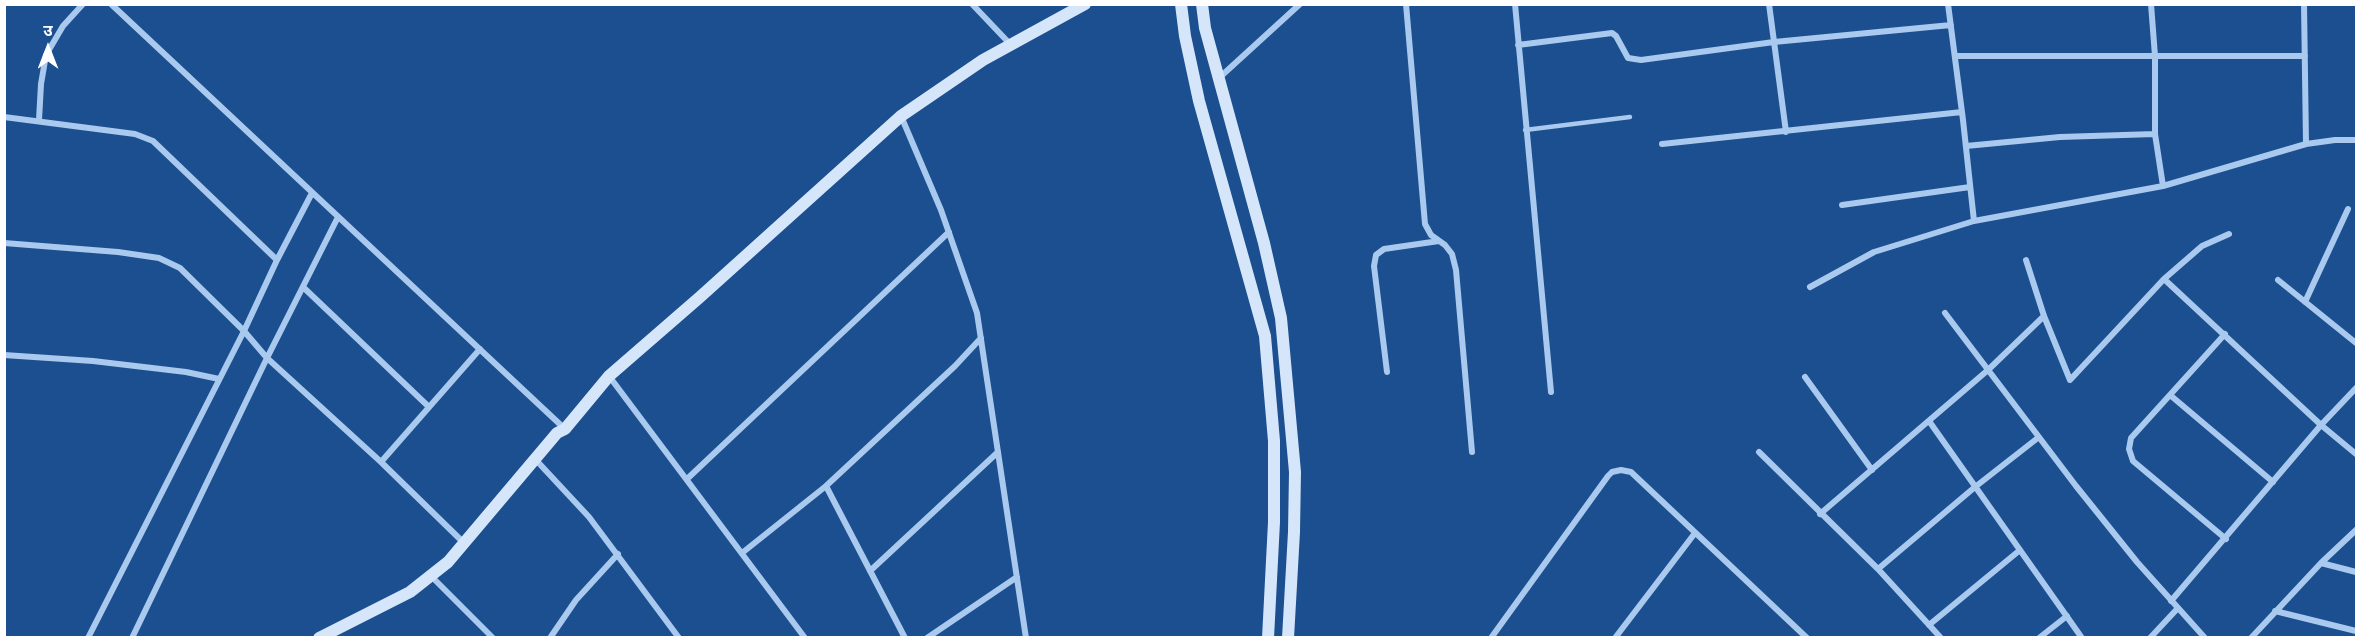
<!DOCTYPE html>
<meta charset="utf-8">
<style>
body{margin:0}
#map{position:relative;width:2361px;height:642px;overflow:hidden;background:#1b4f8f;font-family:"IBM Plex Sans","Noto Sans Devanagari",sans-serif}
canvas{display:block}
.frame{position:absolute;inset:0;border:6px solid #fff;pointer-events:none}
.north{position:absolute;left:18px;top:18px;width:60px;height:60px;-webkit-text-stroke:4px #1b4f8f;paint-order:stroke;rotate:0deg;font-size:16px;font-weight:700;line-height:24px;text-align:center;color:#fff}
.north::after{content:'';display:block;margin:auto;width:21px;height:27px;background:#fff;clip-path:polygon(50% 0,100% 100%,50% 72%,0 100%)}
</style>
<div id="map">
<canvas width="2361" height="642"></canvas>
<div class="frame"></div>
<div class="north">उ</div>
</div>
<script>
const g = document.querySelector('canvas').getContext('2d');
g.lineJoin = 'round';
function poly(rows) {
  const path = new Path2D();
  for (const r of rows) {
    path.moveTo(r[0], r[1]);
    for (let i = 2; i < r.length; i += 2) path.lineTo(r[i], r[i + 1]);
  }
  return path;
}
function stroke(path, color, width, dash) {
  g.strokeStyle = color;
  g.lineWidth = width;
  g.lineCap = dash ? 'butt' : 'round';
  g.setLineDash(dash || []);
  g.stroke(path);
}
stroke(poly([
 [1525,130,1630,117]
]), '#a9c9ee', 4.5);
stroke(poly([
 [111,4,565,429],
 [972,4,1011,45],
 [1406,4,1425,224,1431,235,1445,245,1452,254,1456,270,1472,452],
 [1515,4,1551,392],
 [1769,4,1786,132],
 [1948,4,1963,120,1974,221],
 [2151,4,2155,56,2155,134,2163,186],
 [2304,4,2306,144],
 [1518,45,1612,33,1616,36,1628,58,1641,60,1774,42,1951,25],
 [1956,56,2305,56],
 [1219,78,1300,4],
 [901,116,941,210,977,313,1026,638],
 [4,117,135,134,153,141,277,260],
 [39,120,41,84,46,55,63,26,83,4],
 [1662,144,1962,112],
 [1966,146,2060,137,2155,134],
 [1842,205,1970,187],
 [4,243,118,252,159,258,180,268,244,331,267,358,381,462,464,543],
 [2026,260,2044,316,2070,380,2164,279,2202,246,2229,234],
 [2164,279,2321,425,2356,454],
 [2278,280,2356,343],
 [303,287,429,407],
 [1810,287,1874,252,1974,221,2163,186,2306,144,2335,140,2356,140],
 [2305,302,2348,209],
 [1945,313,2076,486,2137,562,2205,638],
 [2225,334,2131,438,2129,449,2133,461,2226,539],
 [4,355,93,361,186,372,219,379],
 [1387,372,1374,266,1376,255,1384,249,1439,241],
 [609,376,805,638],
 [1805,377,1872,470],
 [2170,395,2273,482],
 [1929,421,2082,638],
 [1759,452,1878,569,1941,638],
 [535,459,589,517,679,638],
 [381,462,480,349],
 [687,479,949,232],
 [826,486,905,638],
 [1820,514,1988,370,2044,316],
 [742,553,826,486,955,366,981,338],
 [2321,563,2356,572],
 [1878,569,1975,487,2039,437],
 [870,571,998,452],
 [431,576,493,638],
 [2171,601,2321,425,2356,388],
 [2275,611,2356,631],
 [1929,625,2020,550],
 [88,638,244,331,277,260,312,193],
 [132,638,267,358,338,217],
 [550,638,576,600,618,554],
 [927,638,1017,577],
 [1491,638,1608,476,1612,472,1621,470,1631,472,1807,638],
 [1615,638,1695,533],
 [2039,638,2067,616],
 [2150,638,2178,608],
 [2251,638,2321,563,2356,530]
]), '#a9c9ee', 6);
stroke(poly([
 [1181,4,1185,36,1199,101,1265,336,1274,441,1274,522,1268,638],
 [1202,4,1205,28,1264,243,1281,318,1295,472,1294,532,1288,638],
 [319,638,410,592,448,562,557,433,565,429,609,376,700,297,901,116,983,60,1085,4]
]), '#d6e6fa', 12);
</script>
